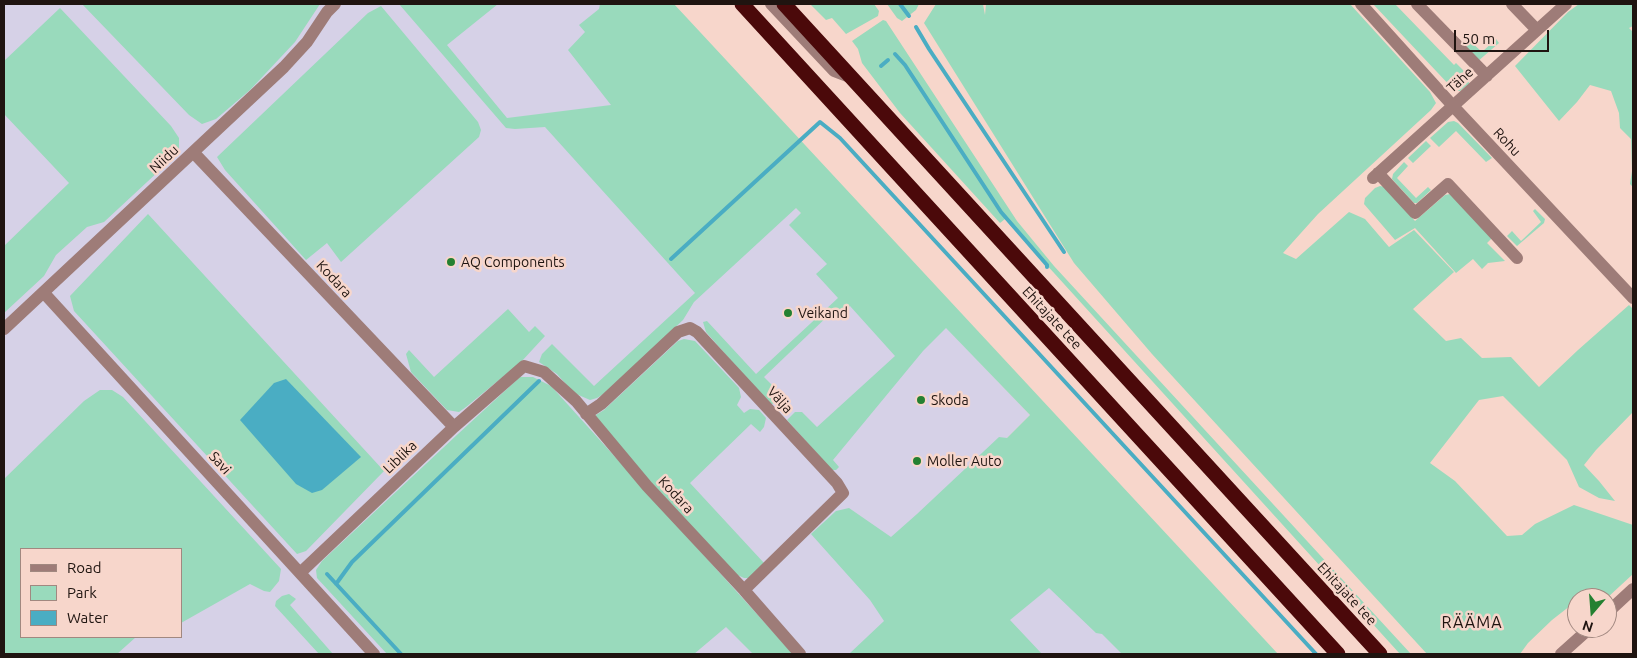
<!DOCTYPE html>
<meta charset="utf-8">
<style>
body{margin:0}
#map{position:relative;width:1637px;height:658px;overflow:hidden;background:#f7d6cb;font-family:Ubuntu,sans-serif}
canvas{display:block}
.frame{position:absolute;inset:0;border:5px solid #1f1410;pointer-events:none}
.legend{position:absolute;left:20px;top:548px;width:162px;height:90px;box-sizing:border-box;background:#f7d6cb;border:1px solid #a18880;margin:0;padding:6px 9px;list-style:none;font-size:15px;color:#1f1410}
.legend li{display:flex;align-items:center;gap:10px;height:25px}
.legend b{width:25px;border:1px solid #a18880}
.north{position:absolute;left:1567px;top:588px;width:50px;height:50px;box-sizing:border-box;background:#f7d6cb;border:1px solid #a18880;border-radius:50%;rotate:198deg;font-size:14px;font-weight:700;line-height:20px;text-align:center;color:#1f1410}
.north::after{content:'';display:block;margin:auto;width:18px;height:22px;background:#248031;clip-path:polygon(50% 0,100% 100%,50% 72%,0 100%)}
.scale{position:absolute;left:1454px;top:30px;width:95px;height:22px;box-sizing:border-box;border:2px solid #1f1410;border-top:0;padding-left:6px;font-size:15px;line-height:18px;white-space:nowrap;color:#1f1410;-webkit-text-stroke:4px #f7d6cb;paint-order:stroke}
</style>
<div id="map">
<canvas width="1637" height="658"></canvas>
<div class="frame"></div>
<ul class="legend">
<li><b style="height:6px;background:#9e7c78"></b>Road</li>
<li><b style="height:14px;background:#99dabc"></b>Park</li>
<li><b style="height:14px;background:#4aadc3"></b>Water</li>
</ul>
<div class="north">N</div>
<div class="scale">50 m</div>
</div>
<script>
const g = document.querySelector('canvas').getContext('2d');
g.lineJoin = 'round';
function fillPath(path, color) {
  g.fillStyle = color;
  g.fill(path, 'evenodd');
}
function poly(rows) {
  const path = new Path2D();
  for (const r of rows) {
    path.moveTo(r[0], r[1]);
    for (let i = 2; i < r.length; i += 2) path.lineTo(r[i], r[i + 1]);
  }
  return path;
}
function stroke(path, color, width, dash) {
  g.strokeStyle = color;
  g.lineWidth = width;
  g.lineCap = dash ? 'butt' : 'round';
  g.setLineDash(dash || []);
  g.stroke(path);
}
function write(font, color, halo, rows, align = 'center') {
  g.font = font + ' Ubuntu,sans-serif';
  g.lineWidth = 5;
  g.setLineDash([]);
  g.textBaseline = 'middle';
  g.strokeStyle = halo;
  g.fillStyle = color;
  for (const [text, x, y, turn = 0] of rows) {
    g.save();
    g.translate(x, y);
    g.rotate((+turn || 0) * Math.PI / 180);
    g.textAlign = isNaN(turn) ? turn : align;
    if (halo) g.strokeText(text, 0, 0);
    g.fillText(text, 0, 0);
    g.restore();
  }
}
fillPath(poly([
 [4,4,615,4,923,350,946,327,1030,415,1007,438,1212,654,4,654],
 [21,549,181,549,181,637,21,637]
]), '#d6d1e7');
fillPath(poly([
 [82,4,320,4,295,42,250,90,216,119,202,124,189,115],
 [399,4,498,4,447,45,507,118,611,105,568,50,585,32,579,25,599,9,600,4,674,4,1278,654,1122,654,1102,634,1096,633,1049,588,1010,620,1042,654,849,654,884,621,870,600,811,534,836,511,849,508,891,537,917,514,999,437,1007,438,1030,415,946,328,923,351,833,460,839,467,836,470,832,470,787,420,795,412,802,412,817,427,895,356,850,306,837,317,832,312,764,377,779,392,779,397,776,402,770,405,706,332,703,322,707,321,756,374,838,298,816,274,827,264,789,225,801,213,796,208,694,302,683,320,605,393,597,398,590,400,574,393,557,374,539,362,542,354,552,344,594,386,695,293,545,127,515,129,506,128],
 [810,4,874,4,879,11,878,16,846,34,832,18,826,20],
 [887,4,919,4,916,10,902,21,897,18],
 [936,4,983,4,985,15,986,4,1350,4,1430,92,1436,103,1431,110,1318,214,1283,253,1296,259,1349,212,1365,219,1389,247,1414,230,1454,272,1413,309,1446,341,1461,338,1482,358,1511,357,1539,387,1578,350,1629,305,1633,309,1633,412,1596,450,1584,465,1599,481,1615,501,1599,498,1579,487,1567,460,1503,396,1479,400,1430,463,1455,481,1507,536,1522,535,1535,524,1574,505,1633,525,1633,574,1607,598,1577,598,1577,602,1575,602,1552,620,1528,643,1520,654,1427,654,1152,354,1074,263,924,23],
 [1373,4,1395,4,1454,65,1456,63,1469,76,1469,84,1460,91,1453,89],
 [1579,4,1633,4,1633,26,1629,28,1633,32,1633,187,1630,184,1632,171,1631,139,1620,128,1619,113,1611,91,1590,85,1577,102,1559,121,1515,66,1568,12],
 [381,6,478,122,481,130,479,137,341,262,327,243,306,260,225,170,217,157,368,13],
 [60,8,171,126,179,138,179,148,175,156,104,222,87,227,56,255,44,276,4,313,4,246,69,183,4,114,4,61],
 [883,20,886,21,1017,221,1054,266,1411,654,1400,654,1005,219,1000,223,900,113,862,63,858,49,852,41],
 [1496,39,1499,43,1477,62,1464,49,1471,42,1482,52],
 [1454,121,1458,123,1492,158,1486,162,1456,131,1439,147,1430,138,1448,122],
 [1426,141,1431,146,1413,163,1408,158],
 [1404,162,1408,166,1397,178,1416,198,1428,187,1431,190,1417,203,1414,203,1392,179,1393,174],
 [1380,186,1385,187,1415,221,1445,195,1450,194,1492,238,1487,243,1505,261,1488,263,1482,269,1473,259,1456,273,1415,228,1395,240,1364,204,1365,198,1375,188],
 [1535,209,1545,219,1544,223,1517,246,1507,236,1512,231,1521,241,1541,222,1533,211],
 [148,214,384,471,306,551,297,554,74,311,70,296],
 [508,309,529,332,535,326,545,336,521,362,466,407,459,412,447,410,411,372,406,354,409,350,434,377],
 [684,339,695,341,739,388,741,397,737,405,744,413,750,409,759,410,766,418,764,427,760,432,751,424,690,483,764,563,750,578,744,578,733,573,595,422,596,415,604,410,678,341],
 [520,377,533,377,551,386,793,654,753,654,726,627,694,654,387,654,317,578,316,570,322,561,458,434],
 [100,390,112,390,123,397,281,569,279,581,270,592,264,591,250,584,181,623,181,549,21,549,21,637,136,637,117,654,4,654,4,479,84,401],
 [289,594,296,599,290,605,333,654,341,654,319,654,275,606,276,601,282,596]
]), '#99dabc');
fillPath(poly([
 [286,379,361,457,322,490,312,493,296,484,240,420,274,383]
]), '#4aadc3');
stroke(poly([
 [900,4,909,16],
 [916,27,929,49,1064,252],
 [895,54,905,65,1001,212,1047,265,1047,267],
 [881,66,888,60],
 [671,259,820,122,840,138,1316,654],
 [327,574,401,654],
 [336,584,352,562,539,381]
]), '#4aadc3', 4);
stroke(poly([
 [771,4,834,71,852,78],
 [1361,4,1453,106,1633,298],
 [1417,4,1487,76],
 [1512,4,1537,30],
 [193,152,454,427],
 [1378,173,1415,213,1448,184,1517,258],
 [1373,178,1566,4],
 [44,293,374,654],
 [4,329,284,67,307,42,327,12,335,4],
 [586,414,601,404,678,332,690,328,697,332,837,483,843,493,744,590],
 [300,573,454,427,524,366,544,372,576,401,647,486,744,590,800,654],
 [1607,613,1633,589],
 [1561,654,1590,628]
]), '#9e7c78', 12);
stroke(poly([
 [742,4,1338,654],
 [784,4,1380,654]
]), '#4b090a', 15);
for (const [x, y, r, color] of [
 [451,262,5,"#248031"],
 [788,313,5,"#248031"],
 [921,400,5,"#248031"],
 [917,461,5,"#248031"]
]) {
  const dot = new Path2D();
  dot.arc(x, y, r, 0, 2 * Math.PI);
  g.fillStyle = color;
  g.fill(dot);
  stroke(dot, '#f7d6cb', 2);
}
write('14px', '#1f1410', '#f7d6cb', [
 ["Tähe",1460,80,-42],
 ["Rohu",1507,142,47],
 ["Niidu",164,159,-43],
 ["Kodara",334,279,47],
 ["Ehitajate tee",1052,318,47],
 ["Välja",780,400,48],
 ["Liblika",400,457,-44],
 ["Savi",220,463,48],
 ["Kodara",676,495,47],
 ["Ehitajate tee",1347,594,47]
]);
write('14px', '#1f1410', '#f7d6cb', [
 ["AQ Components",461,262],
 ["Veikand",798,313],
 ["Skoda",931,400],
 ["Moller Auto",927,461]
], 'left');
g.letterSpacing = '1px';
write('16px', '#1f1410', '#f7d6cb', [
 ["RÄÄMA",1472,623]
]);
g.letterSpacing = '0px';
</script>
